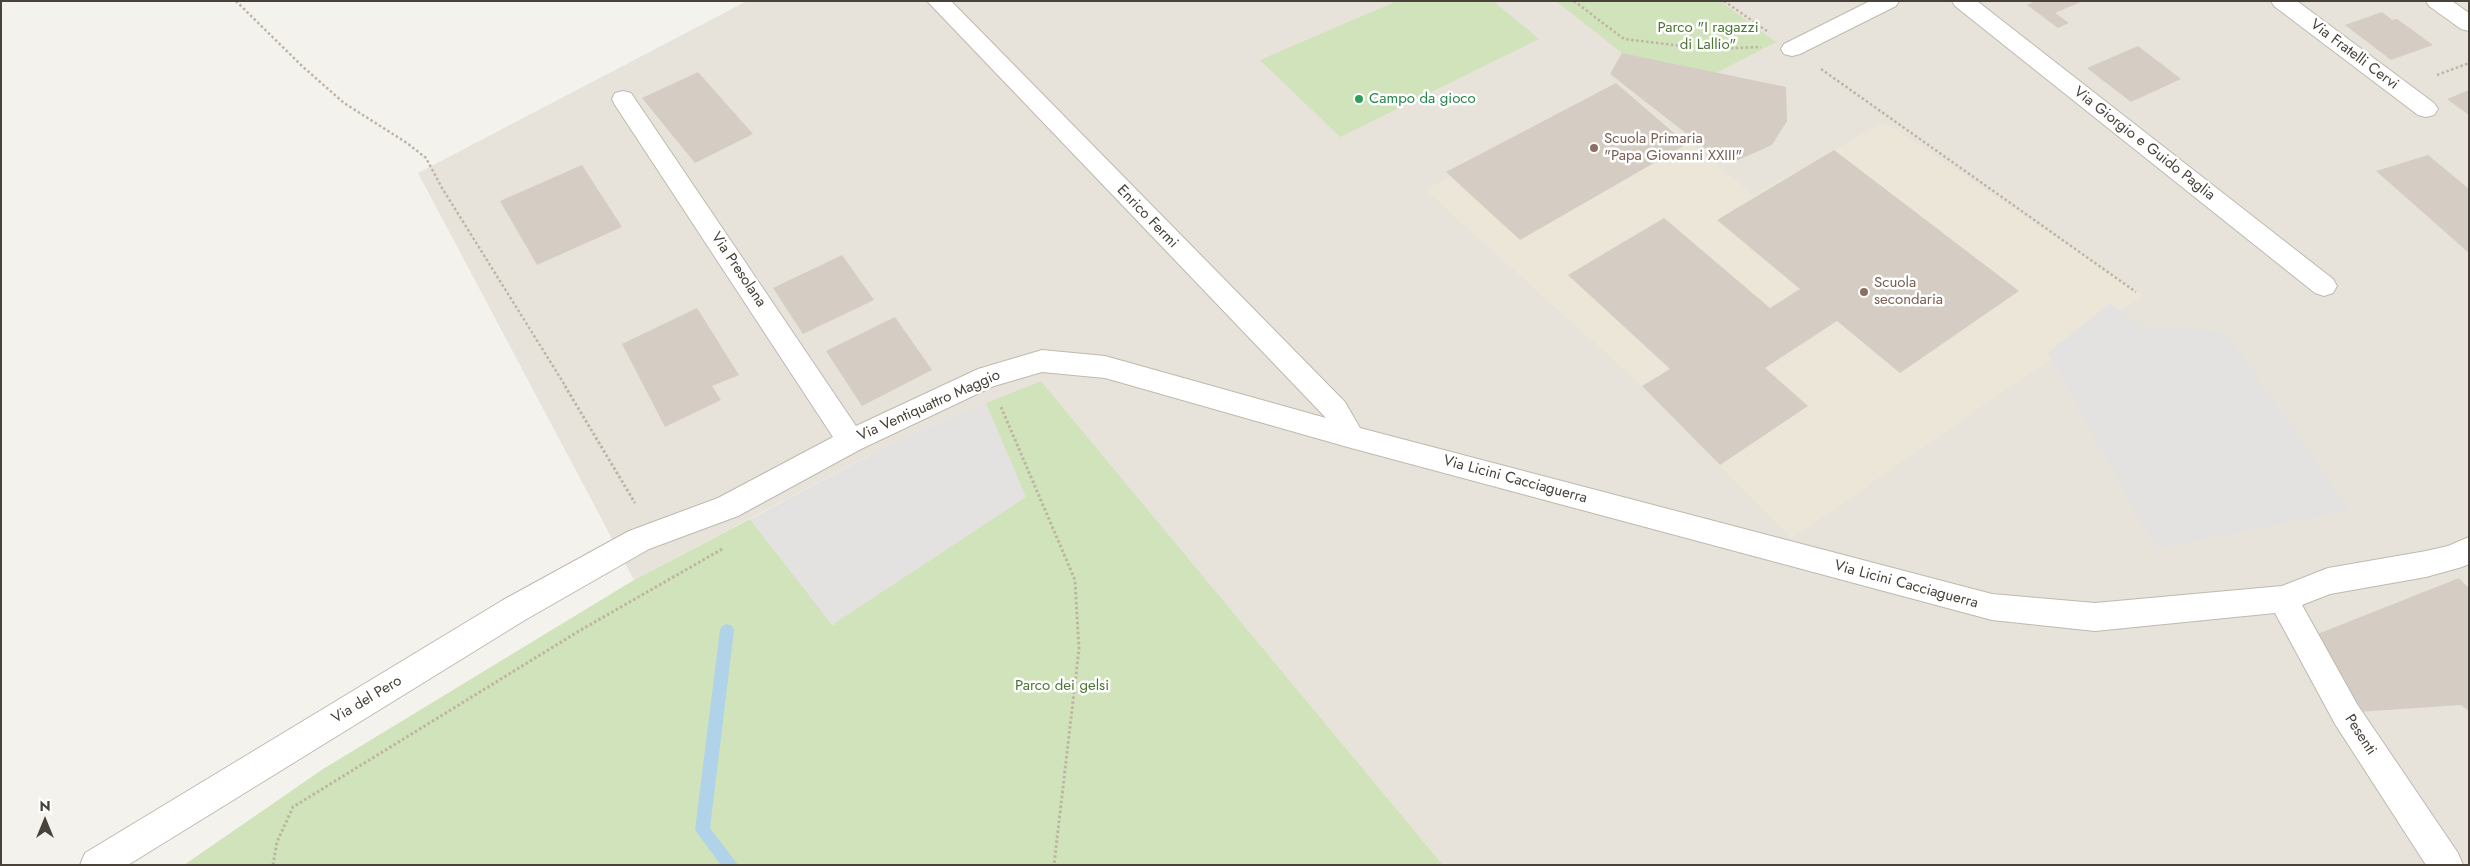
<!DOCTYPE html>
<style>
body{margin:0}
#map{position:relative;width:2470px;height:866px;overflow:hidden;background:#f4f2ec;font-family:Jost,sans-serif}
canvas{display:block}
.frame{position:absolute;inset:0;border:2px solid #48423a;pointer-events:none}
.north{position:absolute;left:20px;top:796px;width:50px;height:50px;-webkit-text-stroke:4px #fff;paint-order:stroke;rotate:0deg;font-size:14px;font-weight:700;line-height:20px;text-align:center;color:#48423a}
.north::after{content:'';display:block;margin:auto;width:18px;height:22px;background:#48423a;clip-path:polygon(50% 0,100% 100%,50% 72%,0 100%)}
</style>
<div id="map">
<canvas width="2470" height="866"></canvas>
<div class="frame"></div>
<div class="north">N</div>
</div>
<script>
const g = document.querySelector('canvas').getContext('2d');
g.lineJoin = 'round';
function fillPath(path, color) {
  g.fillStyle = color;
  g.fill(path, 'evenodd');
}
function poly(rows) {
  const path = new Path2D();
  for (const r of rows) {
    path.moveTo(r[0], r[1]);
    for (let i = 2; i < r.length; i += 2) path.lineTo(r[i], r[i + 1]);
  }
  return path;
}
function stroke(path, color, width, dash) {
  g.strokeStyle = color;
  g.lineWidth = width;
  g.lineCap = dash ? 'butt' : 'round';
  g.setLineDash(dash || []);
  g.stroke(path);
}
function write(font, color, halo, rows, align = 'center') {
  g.font = font + ' Jost,sans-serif';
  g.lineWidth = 5;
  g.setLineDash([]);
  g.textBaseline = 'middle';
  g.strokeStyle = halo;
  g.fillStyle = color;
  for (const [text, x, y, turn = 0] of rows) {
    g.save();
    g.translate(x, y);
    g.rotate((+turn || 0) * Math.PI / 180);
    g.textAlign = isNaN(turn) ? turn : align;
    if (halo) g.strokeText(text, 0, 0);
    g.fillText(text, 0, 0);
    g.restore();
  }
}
fillPath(poly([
 [747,1,2469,1,2469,865,1443,865,1041,381,898,440,634,580,418,173]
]), '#e7e3db');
fillPath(poly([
 [1616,83,1754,195,1884,122,2143,295,1791,539,1642,386,1425,190]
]), '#ebe6d8');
fillPath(poly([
 [1397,1,1493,1,1539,39,1340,137,1260,60],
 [1556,1,1720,1,1776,42,1716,73,1622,53],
 [1041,381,1443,865,184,865,323,769,634,580,750,519,833,625,994,426,986,403]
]), '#d1e3ba');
fillPath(poly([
 [2110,303,2142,325,2225,332,2350,510,2156,549,2048,353],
 [986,403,1026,497,832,625,750,519,898,440]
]), '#e4e2e0');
fillPath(poly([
 [727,624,732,626,734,630,710,828,738,865,721,865,695,830,720,630,722,626,727,624]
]), '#b0d3e9');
fillPath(poly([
 [2035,1,2083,1,2055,13,2069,23,2058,28,2027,5],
 [2382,12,2392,20,2397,19,2433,45,2391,60,2345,25],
 [2138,46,2181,79,2131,102,2087,68],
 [1622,53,1786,87,1787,121,1772,145,1734,162,1719,159,1610,74],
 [698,72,753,134,695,163,642,98],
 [1616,83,1687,144,1520,240,1446,172],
 [2469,90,2469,115,2447,99],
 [1834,150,2019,291,1900,373,1837,321,1765,368,1808,406,1720,465,1642,386,1670,369,1568,275,1664,218,1770,308,1800,289,1717,220],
 [2428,155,2469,189,2469,253,2376,171],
 [582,165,622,227,537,265,500,201],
 [842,255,874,300,803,334,773,288],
 [697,308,739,375,712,386,721,400,665,427,622,344],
 [895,317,932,370,862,406,826,351],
 [2459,578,2469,588,2469,711,2461,705,2358,712,2310,637]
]), '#d5cdc3');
const minor = poly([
 [927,1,951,1,1345,402,1360,428,1992,594,2095,603,2282,586,2328,568,2426,551,2448,546,2469,537,2469,564,2462,567,2426,577,2330,594,2302,605,2357,704,2458,853,2463,865,2426,865,2335,724,2275,613,2095,631,1992,620,1351,448,1105,378,1042,372,994,386,861,449,738,516,649,549,525,620,128,865,80,865,85,853,503,600,629,531,718,498,833,437,615,105,612,99,615,93,623,91,631,93,856,426,978,369,1042,350,1105,356,1326,418,927,1],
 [1870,1,1899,1,1896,6,1800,54,1792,56,1784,54,1781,49,1784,44,1870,1],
 [1952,1,1977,1,2333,279,2337,286,2333,293,2324,296,2315,293,1955,6,1952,1],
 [2271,1,2297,1,2434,103,2438,109,2434,115,2426,117,2418,115,2274,6,2271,1],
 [2426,1,2452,1,2469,13,2469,31,2461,29,2429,6,2426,1]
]);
stroke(minor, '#bfb9af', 2);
stroke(poly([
 [236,1,302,66,344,103,407,143,426,158,442,188,566,387],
 [1574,1,1624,39,1707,49,1761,47],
 [1724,1,1767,31],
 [1821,69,2136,292],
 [2437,75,2469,63]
]), '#bfb4a2', 2.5, [2.5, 2.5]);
stroke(poly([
 [565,386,635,503],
 [1001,407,1075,580,1079,649,1054,865],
 [273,865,277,842,293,807,579,631,724,548]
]), '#bfb4a2', 3, [2.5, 2.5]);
fillPath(minor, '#fff');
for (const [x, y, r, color] of [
 [1359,99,5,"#2e9e5b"],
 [1594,148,5,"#8d6e63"],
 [1864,292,5,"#8d6e63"]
]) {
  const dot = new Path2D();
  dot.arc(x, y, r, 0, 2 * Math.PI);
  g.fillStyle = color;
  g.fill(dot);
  stroke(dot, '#fff', 2);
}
write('15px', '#4d7433', '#fff', [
 ["Parco \"I ragazzi",1708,28],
 ["di Lallio\"",1708,45],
 ["Parco dei gelsi",1062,686]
]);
write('15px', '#48423a', '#fff', [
 ["Via Fratelli Cervi",2354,55,37],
 ["Via Giorgio e Guido Paglia",2144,144,38],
 ["Enrico Fermi",1147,217,46],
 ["Via Presolana",738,270,56],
 ["Via Ventiquattro Maggio",929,406,-24],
 ["Via Licini Cacciaguerra",1515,480,15],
 ["Via Licini Cacciaguerra",1906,585,15],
 ["Via del Pero",367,700,-31],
 ["Pesenti",2360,735,57]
]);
write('15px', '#27864d', '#fff', [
 ["Campo da gioco",1369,99]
], 'left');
write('15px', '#785e54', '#fff', [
 ["Scuola Primaria",1604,139],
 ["\"Papa Giovanni XXIII\"",1604,156],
 ["Scuola",1874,283],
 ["secondaria",1874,300]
], 'left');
</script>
